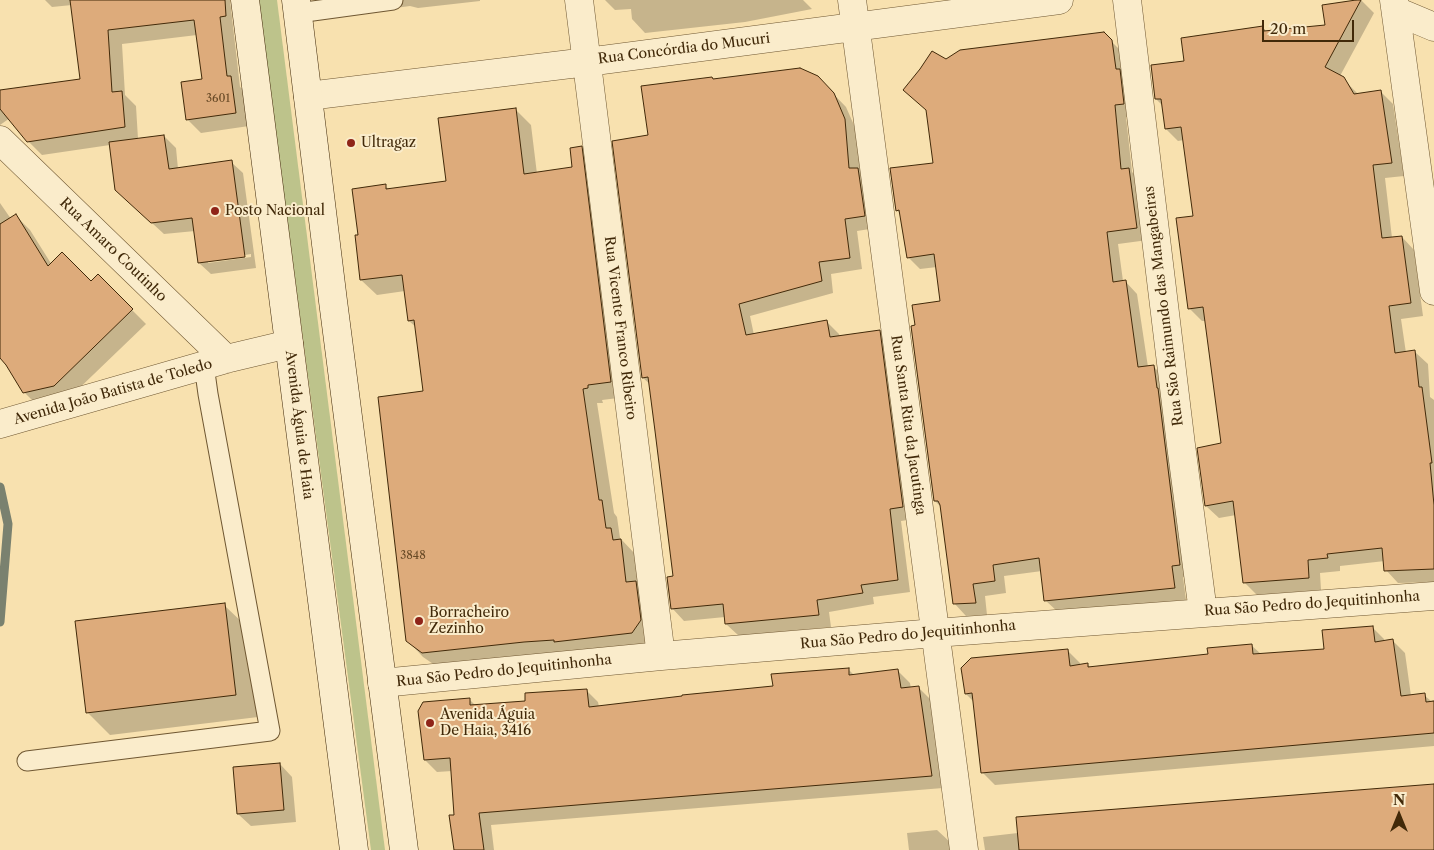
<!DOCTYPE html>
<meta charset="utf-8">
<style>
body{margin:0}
#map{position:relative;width:1434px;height:850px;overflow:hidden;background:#f8e1af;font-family:"Libre Caslon Text",serif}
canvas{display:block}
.north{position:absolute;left:1374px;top:790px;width:50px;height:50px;-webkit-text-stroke:4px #faeccb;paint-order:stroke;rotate:0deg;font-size:14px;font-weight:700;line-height:20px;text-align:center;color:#412909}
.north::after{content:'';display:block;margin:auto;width:18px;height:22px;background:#412909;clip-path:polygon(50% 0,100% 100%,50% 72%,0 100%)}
.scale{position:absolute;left:1262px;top:20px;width:92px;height:22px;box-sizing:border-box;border:2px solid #412909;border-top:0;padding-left:6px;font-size:15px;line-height:18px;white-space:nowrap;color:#412909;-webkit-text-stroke:4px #faeccb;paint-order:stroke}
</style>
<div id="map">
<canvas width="1434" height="850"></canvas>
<div class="north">N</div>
<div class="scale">20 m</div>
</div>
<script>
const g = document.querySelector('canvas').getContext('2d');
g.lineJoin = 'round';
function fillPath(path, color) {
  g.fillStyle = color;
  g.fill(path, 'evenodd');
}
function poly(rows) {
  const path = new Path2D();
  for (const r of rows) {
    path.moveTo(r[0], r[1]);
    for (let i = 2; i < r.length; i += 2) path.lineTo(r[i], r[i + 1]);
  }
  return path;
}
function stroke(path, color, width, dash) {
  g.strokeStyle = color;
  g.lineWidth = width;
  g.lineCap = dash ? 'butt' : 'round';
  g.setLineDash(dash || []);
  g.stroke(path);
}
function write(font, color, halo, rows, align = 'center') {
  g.font = font + ' "Libre Caslon Text",serif';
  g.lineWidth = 4;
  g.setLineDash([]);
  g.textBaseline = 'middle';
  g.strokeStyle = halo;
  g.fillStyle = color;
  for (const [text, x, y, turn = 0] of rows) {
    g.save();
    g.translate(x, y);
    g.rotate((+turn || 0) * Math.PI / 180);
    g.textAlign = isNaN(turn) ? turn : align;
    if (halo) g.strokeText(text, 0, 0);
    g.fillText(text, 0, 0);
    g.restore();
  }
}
fillPath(poly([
 [258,0,277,0,385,850,371,850]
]), '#bdc38b');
fillPath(poly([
 [45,0,230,0,240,87,245,91,249,126,201,133,187,119,203,80,197,35,122,44,125,95,136,106,138,139,164,136,176,148,178,169,231,162,243,173,256,268,211,274,199,263,195,231,164,234,128,201,110,145,42,155,28,141,10,118,0,125,0,91,81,80,72,5,52,7],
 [251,254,251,257,208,263,208,261],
 [371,0,480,0,480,1,418,8,410,6,381,10],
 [605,0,803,0,812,9,745,22,645,33,632,19,631,9,615,10],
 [1361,0,1374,13,1340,76,1359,95,1380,91,1393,104,1404,176,1385,178,1392,238,1402,237,1414,250,1423,316,1401,319,1406,353,1415,352,1428,364,1430,397,1434,400,1434,582,1398,583,1386,570,1385,561,1340,566,1340,571,1320,573,1321,590,1257,595,1244,582,1236,515,1219,518,1206,506,1222,444,1206,321,1202,321,1189,308,1195,217,1184,140,1178,141,1166,129,1163,106,1156,99,1185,62,1263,28,1267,32,1326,26,1324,6],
 [1111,41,1124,54,1135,116,1126,117,1132,172,1141,181,1148,240,1118,244,1123,281,1125,281,1137,294,1148,367,1153,366,1166,379,1191,576,1183,577,1186,600,1058,612,1045,600,1042,571,1004,576,1006,593,985,596,987,615,966,616,954,603,940,506,935,501,917,326,942,302,937,267,920,269,908,257,901,215,897,210,934,164,946,60],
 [817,77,846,107,857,132,860,172,870,182,876,228,857,231,862,269,831,274,833,293,750,316,754,335,827,322,839,334,840,337,879,331,892,344,915,519,901,521,910,592,873,597,874,604,829,612,831,627,739,636,726,624,725,617,684,621,672,608,675,577,651,385,643,378,649,136,714,80],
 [516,110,531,125,537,174,573,168,581,148,596,163,626,397,602,400,603,403,597,403,614,513,617,517,620,538,636,555,647,648,439,668,423,657,408,641,424,392,417,328,409,321,405,291,377,295,361,280,359,236,385,186,390,190,447,182],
 [0,203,11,219,16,216,30,230,52,265,91,283,98,276,146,324,68,399,38,406,24,392,7,364,0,356],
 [224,605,247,627,258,717,110,735,87,712],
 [1372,627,1384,639,1385,642,1393,641,1405,653,1411,696,1424,695,1431,701,1434,700,1434,746,995,785,982,772,974,702,966,694,1067,650,1080,663,1080,666,1088,665,1091,668,1209,655,1251,645,1261,654,1325,650],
 [848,669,855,676,898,671,910,683,911,689,919,688,931,700,943,788,491,825,494,850,456,850,452,771,437,772,425,760,469,699,476,706,526,702,586,690,598,702,599,707,774,687],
 [280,764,292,777,296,822,251,826,238,814],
 [1434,785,1434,850,985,850,983,837],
 [937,830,950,842,951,850,909,850,907,833]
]), '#0003');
stroke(poly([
 [0,487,8,524,0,622]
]), '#7a816f', 9);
const building = poly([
 [70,0,225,0,226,16,220,17,227,76,231,76,236,113,186,120,181,82,202,79,194,20,108,30,112,92,122,91,125,127,27,142,0,109,0,90,80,79,70,0],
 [1356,0,1361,0,1325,67,1344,77,1354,94,1381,90,1392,163,1373,165,1382,238,1402,236,1411,303,1389,306,1395,353,1415,350,1419,387,1422,387,1432,463,1430,463,1434,505,1434,569,1384,571,1382,548,1327,554,1328,558,1308,560,1309,578,1243,583,1233,501,1205,506,1197,448,1221,443,1203,307,1188,309,1176,218,1193,216,1181,127,1165,129,1161,99,1155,99,1151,65,1184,61,1181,38,1263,26,1264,31,1325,25,1322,5,1356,0],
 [1104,32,1112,40,1116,69,1120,69,1124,104,1115,105,1121,169,1129,168,1137,228,1107,232,1113,282,1126,280,1138,367,1154,365,1157,388,1158,388,1180,565,1172,566,1175,588,1044,601,1039,558,993,565,995,581,973,584,976,603,953,604,940,505,938,501,934,501,911,326,915,325,912,305,940,301,934,254,907,258,899,210,896,211,890,168,933,163,926,110,903,90,920,69,932,51,946,59,960,50,1104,32],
 [800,68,818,76,834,93,845,119,849,168,858,168,865,216,845,219,850,258,819,262,822,281,739,304,746,335,827,320,830,337,880,330,903,507,890,509,898,580,861,585,863,593,817,600,819,615,725,624,723,604,671,609,667,577,673,576,655,431,648,377,642,378,612,141,648,135,641,86,712,77,713,79,800,68],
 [516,108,524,174,572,167,570,148,582,146,611,382,588,385,588,388,583,389,599,500,602,500,606,528,611,528,613,540,621,539,626,582,636,581,641,620,632,633,554,642,554,640,524,642,422,653,406,641,378,397,423,391,414,320,408,321,402,275,360,280,355,235,358,235,352,189,386,184,386,189,446,181,438,118,516,108],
 [164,135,169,169,232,160,245,257,198,263,192,218,151,223,115,190,109,142,164,135],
 [16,214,48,266,62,252,91,281,98,274,133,309,54,386,23,393,6,365,0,358,0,224,16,214],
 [225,603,236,695,86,713,75,621,225,603],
 [1373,626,1375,642,1393,639,1401,696,1425,693,1426,702,1434,701,1434,733,981,773,972,693,965,694,961,668,971,658,1068,649,1070,666,1088,663,1088,667,1208,654,1207,648,1252,644,1253,654,1324,649,1322,630,1373,626],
 [849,668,849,675,898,669,901,688,919,686,932,776,479,813,484,850,454,850,449,815,454,815,450,758,424,760,418,711,423,702,470,698,470,705,525,701,525,693,587,689,589,707,682,696,682,695,773,686,771,674,849,668],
 [280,763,284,810,237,814,233,767,280,763],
 [1434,784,1434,850,1019,850,1016,817,1434,784]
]);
fillPath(building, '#ddab7b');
stroke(building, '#412909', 1);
const lane = poly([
 [298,13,393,0],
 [27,761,270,731,208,394,204,365]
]);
const street = poly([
 [579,0,661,656],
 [852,0,964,850],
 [1127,0,1181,445,1203,612],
 [1394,0,1434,291],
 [1396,11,1434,27],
 [308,96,587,62,1059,0],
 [0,140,226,359],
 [0,424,226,359,289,344],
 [382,683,661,656,935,633,1434,596]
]);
const secondary = poly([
 [245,0,354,850],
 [296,0,333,301,404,850]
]);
stroke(lane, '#6f5732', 21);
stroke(street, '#6f5732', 29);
stroke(secondary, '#412909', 29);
stroke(lane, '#faeccb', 19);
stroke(street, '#faeccb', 28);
stroke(secondary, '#faeccb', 28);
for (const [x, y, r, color] of [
 [351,143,5,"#8f2418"],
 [215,211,5,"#8f2418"],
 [419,621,5,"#8f2418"],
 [430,723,5,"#8f2418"]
]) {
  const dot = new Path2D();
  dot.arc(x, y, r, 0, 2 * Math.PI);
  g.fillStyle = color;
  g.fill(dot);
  stroke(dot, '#faeccb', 2);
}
write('11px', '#684a26', null, [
 ["3601",218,99],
 ["3848",413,556]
]);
write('14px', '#412909', '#faeccb', [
 ["Rua Concórdia do Mucuri",684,49,-7],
 ["Rua Amaro Coutinho",113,250,44],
 ["Rua São Raimundo das Mangabeiras",1164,306,-97],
 ["Rua Vicente Franco Ribeiro",620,328,83],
 ["Avenida João Batista de Toledo",113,392,-16],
 ["Avenida Águia de Haia",299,425,83],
 ["Rua Santa Rita da Jacutinga",908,425,82],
 ["Rua São Pedro do Jequitinhonha",1312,604,-4],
 ["Rua São Pedro do Jequitinhonha",908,635,-5],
 ["Rua São Pedro do Jequitinhonha",504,671,-6]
]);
write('14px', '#412909', '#faeccb', [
 ["Ultragaz",361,143],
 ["Posto Nacional",225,211],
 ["Borracheiro",429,613],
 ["Zezinho",429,629],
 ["Avenida Águia",440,715],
 ["De Haia, 3416",440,731]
], 'left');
</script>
